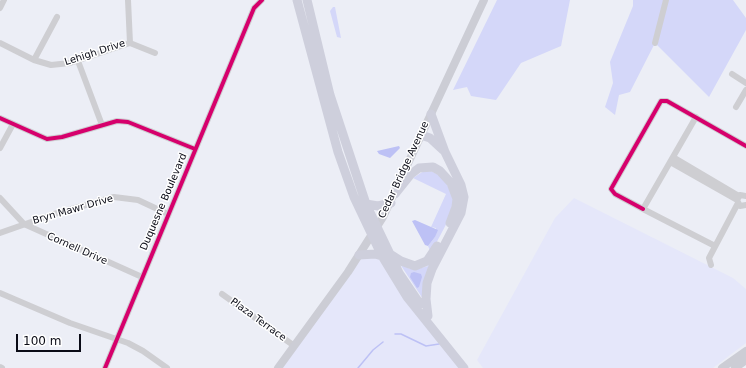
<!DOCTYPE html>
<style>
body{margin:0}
#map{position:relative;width:746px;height:368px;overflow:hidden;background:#eceef6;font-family:"DejaVu Sans",sans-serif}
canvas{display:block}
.scale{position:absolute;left:16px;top:334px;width:65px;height:18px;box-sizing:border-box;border:2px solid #0a0b16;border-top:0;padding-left:5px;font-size:12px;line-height:14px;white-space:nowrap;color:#0a0b16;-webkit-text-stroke:3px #fff;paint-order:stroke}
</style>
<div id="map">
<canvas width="746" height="368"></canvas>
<div class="scale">100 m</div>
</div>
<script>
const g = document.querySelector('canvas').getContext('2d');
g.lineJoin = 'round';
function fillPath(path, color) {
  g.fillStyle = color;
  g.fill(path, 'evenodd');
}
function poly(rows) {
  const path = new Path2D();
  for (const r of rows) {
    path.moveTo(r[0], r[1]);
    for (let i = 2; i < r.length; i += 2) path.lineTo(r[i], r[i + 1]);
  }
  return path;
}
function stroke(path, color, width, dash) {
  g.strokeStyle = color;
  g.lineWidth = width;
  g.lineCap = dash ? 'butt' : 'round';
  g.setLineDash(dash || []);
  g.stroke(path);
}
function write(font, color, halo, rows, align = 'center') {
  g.font = font + ' "DejaVu Sans",sans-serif';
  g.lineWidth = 3;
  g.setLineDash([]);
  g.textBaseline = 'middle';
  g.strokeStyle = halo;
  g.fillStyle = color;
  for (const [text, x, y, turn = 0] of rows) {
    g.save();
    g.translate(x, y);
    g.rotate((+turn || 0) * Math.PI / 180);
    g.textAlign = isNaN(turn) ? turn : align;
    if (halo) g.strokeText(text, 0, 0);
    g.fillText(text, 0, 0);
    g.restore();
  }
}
fillPath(poly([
 [574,198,733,278,746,289,746,343,713,368,483,368,477,360,555,218],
 [375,254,464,368,278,368,359,255]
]), '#e5e7fa');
fillPath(poly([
 [497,0,570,0,561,46,521,63,496,100,471,96,467,87,453,90],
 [633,0,733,0,746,18,746,30,709,97,655,43,630,92,619,95,615,115,605,107,613,83,610,62,633,6],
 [333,7,335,7,341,38,337,37,330,11],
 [427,169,443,177,454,198,451,215,431,253,428,246,435,237,436,228,431,227,446,194,413,178],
 [431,260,423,299,400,264,408,267,409,269,418,269,428,266,427,264]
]), '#d4d7f9');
fillPath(poly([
 [399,146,400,148,390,158,379,154,377,151],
 [415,220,438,230,435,237,428,246,425,245,412,221],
 [414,272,421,274,422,277,419,287,417,288,410,277,411,273]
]), '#bdc1f5');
stroke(poly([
 [395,334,401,334,426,346,439,344],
 [358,368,373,350,383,342]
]), '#bdc1f5', 1.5);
stroke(poly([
 [128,0,130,43],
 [0,8,4,0],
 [0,43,34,60,51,65,70,63,130,43],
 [130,43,155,53],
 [655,43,666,0],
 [34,60,57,17],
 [78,61,102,125],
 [732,74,746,83],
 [736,107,746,90],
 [696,117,643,209,715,246],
 [0,118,47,139,62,137,117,121,128,122,195,149],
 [0,148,13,124],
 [673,157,739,196],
 [670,162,737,200],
 [746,196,740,195,737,200,740,206,746,205],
 [0,198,24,224,142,277],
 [643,209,615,194,611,189,661,101,667,101,746,146],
 [0,233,54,214,114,197,138,200,168,214],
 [711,265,709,258,738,203],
 [0,293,70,323,128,343,143,351,167,368],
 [222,294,293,345],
 [0,367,2,368],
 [105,368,254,8,262,0]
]), '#ceced2', 6);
stroke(poly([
 [278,368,348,272,383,217,484,0],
 [722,368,746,351],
 [735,368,746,360]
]), '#cccdd5', 8);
stroke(poly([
 [297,0,338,152,354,197,382,256,407,297,464,368],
 [307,0,330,95,366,204,399,273,420,304],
 [421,135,430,138,443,150],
 [395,194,411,174,419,168,433,167,440,171,451,183,457,199,456,207,450,223],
 [366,204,378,206,391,203],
 [390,254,401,261,415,266,427,261,437,246],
 [359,255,375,254,382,256],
 [428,316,426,299,427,283,432,269,461,213,464,197,461,185,445,152,431,114]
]), '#cecfdc', 9);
stroke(poly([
 [0,118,47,139,62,137,117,121,128,122,195,149],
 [643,209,615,194,611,189,661,101,667,101,746,146],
 [105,368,254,8,262,0]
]), '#d6006c', 4);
write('10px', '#0a0b16', '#fff', [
 ["Lehigh Drive",95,53,-18],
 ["Cedar Bridge Avenue",404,170,-65],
 ["Duquesne Boulevard",164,202,-67],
 ["Bryn Mawr Drive",73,210,-16],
 ["Cornell Drive",77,249,24],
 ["Plaza Terrace",258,320,36]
]);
</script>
